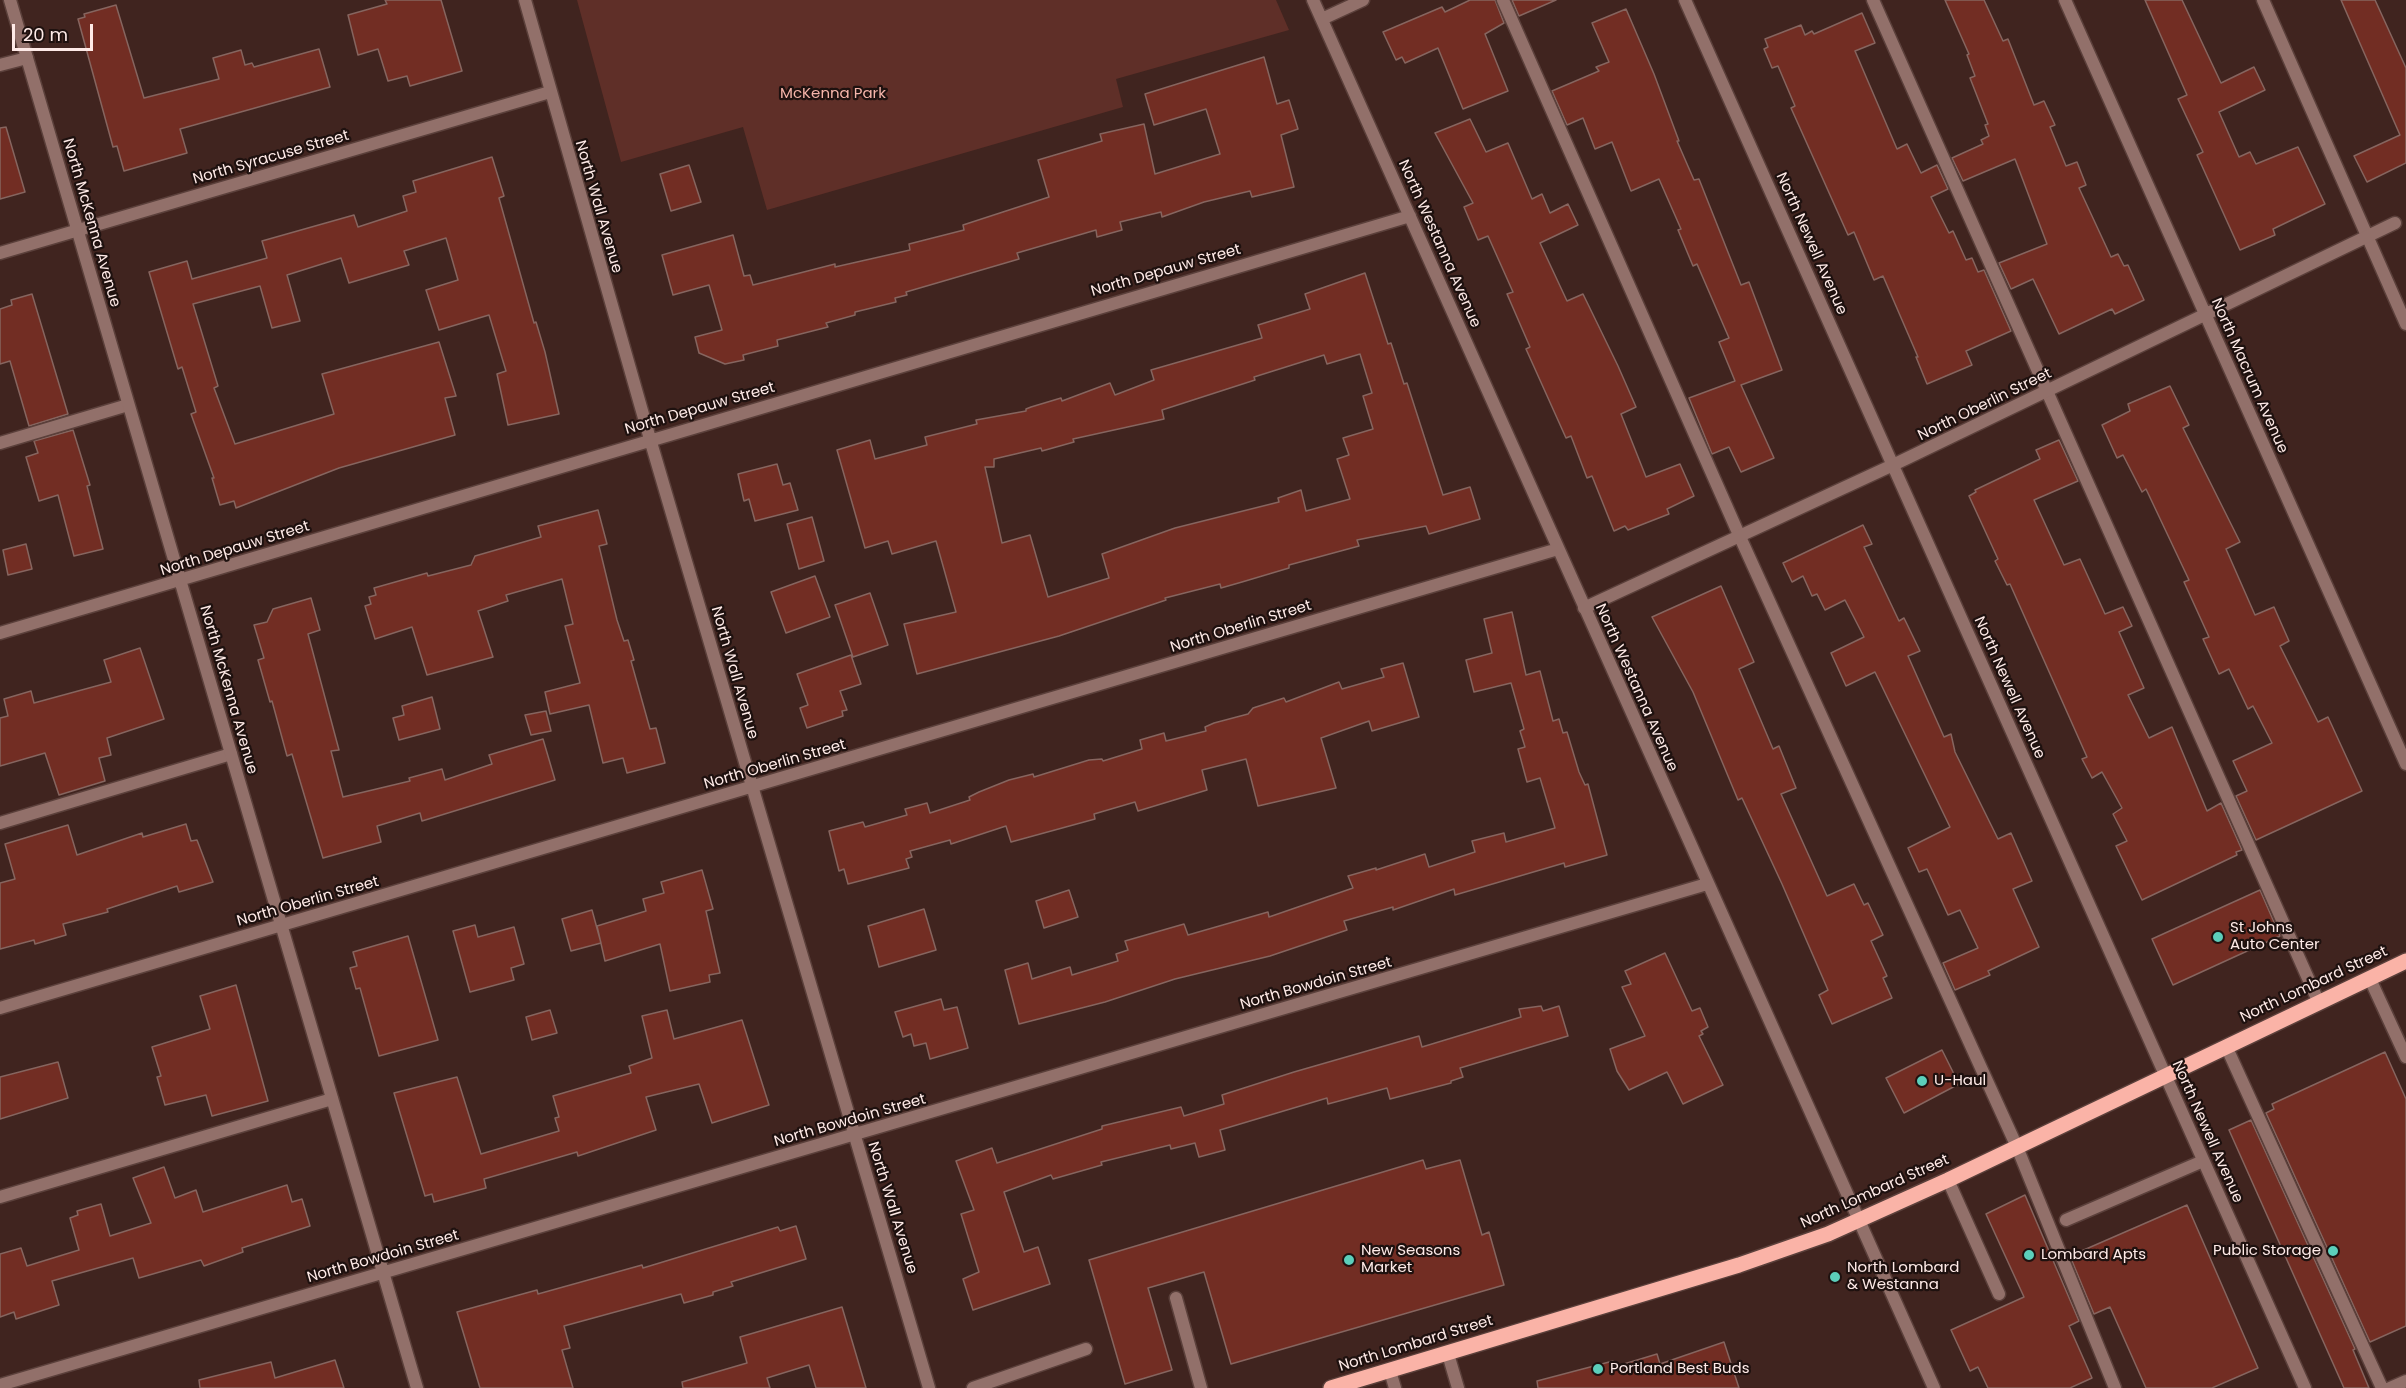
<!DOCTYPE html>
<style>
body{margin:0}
#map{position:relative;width:2406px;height:1388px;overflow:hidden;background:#40241f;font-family:Poppins,sans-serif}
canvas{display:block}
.scale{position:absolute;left:12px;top:24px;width:81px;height:27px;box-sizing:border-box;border:3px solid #feeae7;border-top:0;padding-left:8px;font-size:18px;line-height:21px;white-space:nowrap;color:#feeae7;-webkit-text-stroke:4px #1e110f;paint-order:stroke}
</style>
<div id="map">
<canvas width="2406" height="1388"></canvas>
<div class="scale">20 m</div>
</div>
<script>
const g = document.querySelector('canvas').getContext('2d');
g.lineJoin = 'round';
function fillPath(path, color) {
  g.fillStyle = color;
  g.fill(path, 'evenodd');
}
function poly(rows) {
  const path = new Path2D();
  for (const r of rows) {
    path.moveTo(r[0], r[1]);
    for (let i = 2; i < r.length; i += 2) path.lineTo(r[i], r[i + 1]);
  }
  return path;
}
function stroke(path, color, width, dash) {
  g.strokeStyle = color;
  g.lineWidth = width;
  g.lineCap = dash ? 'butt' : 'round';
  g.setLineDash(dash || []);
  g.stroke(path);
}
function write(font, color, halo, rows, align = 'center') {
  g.font = font + ' Poppins,sans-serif';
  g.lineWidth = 4.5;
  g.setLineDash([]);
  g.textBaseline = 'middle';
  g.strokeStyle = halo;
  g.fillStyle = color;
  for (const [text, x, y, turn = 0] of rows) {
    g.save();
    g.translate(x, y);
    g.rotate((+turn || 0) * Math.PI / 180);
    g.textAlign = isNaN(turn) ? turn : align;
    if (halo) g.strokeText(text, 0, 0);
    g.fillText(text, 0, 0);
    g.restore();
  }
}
fillPath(poly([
 [577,0,1276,0,1289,30,1116,79,1123,107,767,210,743,127,621,162]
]), '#5f2f28');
const building = poly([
 [385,0,441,0,462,71,410,86,407,76,388,81,378,49,358,55,348,15,387,4,385,0],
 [1470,0,1495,0,1504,23,1485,34,1508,91,1463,109,1438,48,1405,63,1402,57,1396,60,1383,32,1442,7,1445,12,1470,0],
 [1512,0,1556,0,1519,16,1512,0],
 [1945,0,1984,0,2003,41,2008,39,2034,105,2044,101,2055,125,2050,127,2066,166,2077,162,2086,185,2079,188,2111,257,2118,254,2124,266,2128,265,2144,300,2115,314,2112,309,2059,334,2033,279,2011,289,1999,263,2047,244,2015,159,1963,181,1952,158,1983,144,1981,140,1989,136,1985,125,1988,124,1970,78,1975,76,1967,55,1969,54,1945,0],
 [2145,0,2182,0,2221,83,2254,67,2265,90,2219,112,2239,157,2250,152,2256,164,2298,147,2325,204,2273,229,2275,235,2240,250,2197,155,2203,152,2178,99,2187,95,2145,0],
 [2341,0,2375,0,2406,68,2406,163,2367,182,2354,156,2400,135,2341,0],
 [116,5,144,98,219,79,213,58,241,50,245,65,252,63,254,67,319,49,330,87,180,129,187,153,124,171,117,146,113,147,78,19,85,17,84,14,116,5],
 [1626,9,1654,74,1679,141,1677,141,1694,180,1699,179,1741,285,1749,282,1782,370,1741,385,1774,458,1741,472,1729,447,1712,454,1689,398,1735,381,1719,342,1729,338,1697,264,1693,266,1678,230,1681,229,1659,179,1631,191,1612,142,1595,149,1583,118,1567,125,1552,91,1599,71,1596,67,1609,62,1592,23,1626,9],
 [1862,13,1875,43,1855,51,1897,149,1907,144,1921,173,1937,165,1948,189,1931,197,1949,233,1953,231,1966,260,1972,258,1978,272,1984,270,2011,331,1966,351,1972,365,1927,384,1916,357,1918,357,1883,276,1874,280,1854,232,1848,235,1791,108,1795,106,1778,66,1772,68,1764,49,1768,47,1765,39,1801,25,1805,35,1812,31,1814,34,1862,13],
 [1264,57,1277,104,1289,100,1298,129,1281,135,1294,187,1252,197,1250,191,1204,202,1162,217,1161,212,1120,222,1122,230,1097,237,1096,230,1017,253,1019,259,906,292,907,295,895,298,896,302,855,312,855,315,826,323,828,327,777,340,778,346,743,355,744,360,725,364,699,353,695,337,722,330,709,285,673,295,662,255,733,235,744,276,750,275,753,285,835,264,835,267,910,250,909,244,964,230,963,225,1049,197,1038,160,1102,141,1100,134,1144,124,1155,174,1220,154,1206,109,1154,125,1145,94,1264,57],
 [1470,119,1486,152,1508,143,1532,199,1542,194,1550,213,1568,204,1578,225,1540,243,1567,301,1583,294,1618,366,1636,407,1621,414,1646,477,1680,464,1694,496,1667,509,1669,514,1628,530,1625,526,1614,531,1592,476,1587,478,1571,436,1566,438,1526,349,1530,347,1507,294,1513,292,1488,236,1478,240,1464,207,1473,203,1435,133,1470,119],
 [6,127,25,192,0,199,0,128,6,127],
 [492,157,504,196,499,198,534,323,536,322,545,352,559,414,508,425,497,374,506,371,489,315,439,330,426,290,458,280,446,238,404,251,409,265,349,283,341,258,287,275,300,321,272,328,260,286,193,304,218,386,214,388,235,444,334,414,322,374,439,342,456,396,445,398,455,435,339,468,236,508,234,501,220,505,212,478,214,478,191,414,196,412,182,367,178,369,149,272,187,261,192,279,267,258,262,241,354,215,358,227,407,211,403,196,416,192,413,181,492,157],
 [689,165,701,202,671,211,660,174,689,165],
 [1365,273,1388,344,1391,343,1404,384,1407,383,1443,495,1470,487,1480,519,1429,534,1426,526,1357,540,1359,546,1289,565,1289,568,1242,582,1221,588,1220,584,1165,598,1166,600,1059,636,917,674,904,624,956,612,936,541,892,554,888,541,865,548,837,450,870,440,875,459,927,445,925,437,977,424,976,420,1026,411,1026,409,1031,407,1061,398,1062,401,1110,383,1115,395,1154,380,1151,370,1262,338,1258,325,1310,309,1305,294,1365,273],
 [1360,354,1372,393,1363,396,1373,429,1343,438,1349,455,1337,459,1350,499,1306,511,1301,490,1278,498,1279,502,1175,528,1102,554,1109,578,1048,597,1030,535,1002,543,985,467,994,467,994,459,1041,448,1042,451,1074,442,1073,439,1164,419,1162,410,1255,380,1254,377,1324,355,1327,364,1360,354],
 [32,294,68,414,29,426,10,361,0,364,0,309,12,305,11,300,32,294],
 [2170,386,2189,425,2183,428,2240,542,2226,549,2255,615,2274,607,2289,641,2280,646,2318,722,2328,717,2362,791,2256,840,2236,796,2247,791,2233,761,2272,743,2253,706,2248,709,2229,669,2219,674,2203,639,2209,637,2184,582,2189,580,2146,489,2142,492,2123,455,2117,458,2102,425,2130,411,2128,404,2170,386],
 [73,430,90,485,87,486,103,549,74,556,58,495,39,501,26,457,38,453,34,441,73,430],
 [2059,440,2078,481,2034,500,2064,565,2080,559,2105,614,2123,607,2132,626,2119,632,2144,688,2128,695,2149,738,2172,727,2207,811,2221,803,2242,850,2236,852,2237,855,2142,900,2116,846,2127,841,2113,814,2122,808,2102,772,2092,778,2082,759,2087,757,2010,584,2007,585,1995,561,1998,559,1969,496,1976,492,1975,490,2040,459,2036,450,2059,440],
 [777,464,783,485,790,483,798,510,755,521,749,499,744,501,738,474,777,464],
 [598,510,607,544,599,546,617,620,624,641,628,640,634,660,631,661,650,729,656,728,665,763,627,773,623,758,603,763,589,705,550,714,545,692,580,683,565,626,573,624,562,579,506,595,508,601,478,611,493,657,427,675,412,627,375,639,365,606,371,604,369,597,376,595,374,588,427,573,428,576,471,565,475,556,541,537,538,526,598,510],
 [812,517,824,561,799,569,787,524,812,517],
 [1863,525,1872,544,1864,547,1899,621,1904,618,1920,651,1908,656,1944,737,1951,734,1955,752,1998,839,2011,833,2032,881,2013,889,2039,947,1988,971,1990,975,1955,990,1943,963,1978,948,1960,910,1948,915,1927,869,1919,872,1908,848,1950,827,1875,672,1846,686,1831,653,1864,637,1845,600,1825,610,1817,594,1812,596,1803,576,1792,582,1783,563,1863,525],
 [26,544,32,569,8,575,3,550,26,544],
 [815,576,830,617,786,633,771,592,815,576],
 [1721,586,1754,662,1739,669,1773,749,1779,746,1796,788,1781,794,1827,896,1854,884,1864,905,1868,903,1883,935,1871,941,1887,976,1883,978,1892,998,1832,1024,1819,995,1828,990,1782,884,1742,798,1738,800,1693,692,1652,617,1721,586],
 [870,593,888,645,853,657,835,605,870,593],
 [311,598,320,630,308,634,339,750,331,751,343,797,410,781,409,778,442,769,445,780,492,764,489,755,543,739,555,780,422,821,420,813,377,826,381,842,323,858,292,754,287,756,272,701,270,702,258,660,264,658,254,625,267,622,273,609,311,598],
 [1512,612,1526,675,1540,671,1553,721,1559,719,1563,733,1567,732,1579,772,1585,785,1588,784,1607,855,1565,867,1564,863,1455,895,1454,889,1393,910,1393,907,1344,921,1347,930,1270,956,1175,979,1105,1002,1019,1024,1005,970,1028,963,1032,979,1070,967,1072,975,1118,961,1116,954,1128,950,1125,941,1184,924,1188,935,1268,912,1269,917,1353,888,1348,876,1376,868,1376,870,1425,854,1429,867,1475,852,1472,841,1504,833,1506,842,1555,828,1540,778,1527,782,1518,749,1525,747,1520,731,1524,729,1511,683,1474,692,1466,660,1492,653,1484,619,1512,612],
 [140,648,164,719,107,738,111,755,99,758,105,781,59,795,45,753,0,766,0,718,8,716,4,699,31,691,34,703,111,682,104,660,140,648],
 [851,655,861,684,840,691,847,710,842,711,843,716,807,728,800,708,808,705,797,674,851,655],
 [1403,663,1419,717,1372,731,1369,721,1321,738,1336,788,1258,806,1246,759,1202,770,1207,790,1138,811,1135,802,1094,814,1095,819,1011,842,1006,826,951,844,950,840,910,851,912,857,906,859,909,868,848,884,844,869,839,871,829,831,863,822,865,827,907,815,905,809,927,803,930,813,970,800,969,797,979,792,1009,780,1033,774,1034,777,1089,760,1102,759,1103,761,1142,749,1140,740,1164,733,1166,741,1206,731,1205,727,1214,723,1248,714,1253,708,1284,698,1286,702,1339,682,1342,689,1384,677,1381,669,1403,663],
 [432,697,440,729,399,740,393,718,404,715,402,706,432,697],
 [546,711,551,731,531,735,525,715,546,711],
 [186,824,191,841,197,840,213,882,179,892,177,886,107,909,108,912,63,924,66,935,35,944,34,940,0,949,0,883,15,879,5,844,68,825,77,855,142,833,143,837,186,824],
 [702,870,713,909,706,911,720,973,709,975,710,982,670,991,660,944,605,961,597,926,646,911,643,899,664,893,661,882,702,870],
 [1069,890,1078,917,1044,928,1036,901,1069,890],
 [2260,890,2280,936,2173,985,2152,939,2260,890],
 [924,909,936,950,879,967,868,926,924,909],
 [592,910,601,943,571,951,562,919,592,910],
 [475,925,478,937,514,927,524,964,511,968,514,980,470,992,453,931,475,925],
 [408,936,438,1040,379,1056,360,988,356,989,350,968,357,966,353,952,408,936],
 [1665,953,1692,1011,1700,1008,1708,1027,1701,1031,1703,1034,1699,1036,1723,1085,1683,1104,1667,1072,1629,1090,1617,1071,1610,1049,1645,1036,1622,987,1631,984,1625,971,1665,953],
 [236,985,268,1101,212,1116,206,1095,165,1105,157,1077,161,1076,152,1047,210,1029,200,996,236,985],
 [941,999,944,1010,957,1007,968,1048,930,1059,926,1043,914,1046,911,1034,903,1037,895,1012,941,999],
 [1541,1006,1543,1011,1559,1006,1568,1036,1460,1068,1463,1077,1451,1081,1451,1083,1390,1099,1387,1088,1328,1104,1327,1098,1220,1130,1225,1150,1199,1157,1195,1143,1171,1149,1170,1145,1101,1162,1102,1165,1053,1179,1051,1175,1004,1192,1024,1252,1038,1247,1050,1284,973,1310,963,1279,979,1272,961,1214,974,1210,956,1161,992,1148,997,1163,1102,1129,1102,1126,1181,1107,1184,1116,1224,1104,1222,1095,1294,1072,1419,1036,1422,1047,1521,1017,1519,1009,1541,1006],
 [550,1010,557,1033,532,1040,526,1017,550,1010],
 [667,1010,674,1039,742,1020,769,1105,712,1123,699,1084,646,1097,656,1130,578,1156,577,1152,484,1179,486,1188,434,1202,432,1194,425,1196,394,1093,457,1077,481,1154,559,1131,555,1118,559,1117,553,1096,631,1073,629,1066,652,1058,642,1016,667,1010],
 [1942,1050,1959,1084,1904,1113,1886,1078,1942,1050],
 [2385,1052,2406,1099,2406,1326,2370,1342,2266,1113,2274,1109,2272,1104,2385,1052],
 [58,1062,68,1098,0,1119,0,1077,58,1062],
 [2251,1120,2355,1349,2353,1350,2369,1388,2344,1388,2229,1130,2251,1120],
 [1423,1160,1426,1169,1460,1160,1482,1235,1489,1232,1504,1285,1231,1364,1204,1272,1148,1288,1172,1370,1125,1384,1089,1260,1423,1160],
 [164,1167,175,1198,196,1190,203,1212,287,1185,292,1202,302,1199,310,1226,242,1248,243,1252,204,1266,201,1260,139,1278,133,1258,52,1281,59,1305,16,1319,14,1312,0,1317,0,1254,21,1248,27,1266,79,1250,70,1218,78,1215,77,1211,101,1204,110,1236,151,1223,133,1178,164,1167],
 [2025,1195,2079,1321,2069,1326,2092,1378,2070,1388,1988,1388,1978,1367,1970,1371,1951,1330,2024,1297,1986,1214,2025,1195],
 [2187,1205,2258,1368,2212,1388,2146,1388,2110,1307,2094,1314,2070,1256,2187,1205],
 [796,1226,806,1259,731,1282,733,1286,713,1292,713,1295,684,1303,681,1294,564,1326,570,1348,562,1350,573,1388,480,1388,457,1312,537,1290,538,1294,642,1265,643,1268,778,1227,780,1231,796,1226],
 [842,1307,866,1388,816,1388,809,1365,767,1378,770,1388,683,1388,682,1382,747,1363,740,1337,842,1307],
 [1724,1342,1739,1388,1538,1388,1537,1381,1613,1361,1614,1367,1657,1354,1660,1364,1724,1342],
 [335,1360,344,1388,200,1388,199,1380,271,1362,275,1378,335,1360]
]);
fillPath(building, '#722d23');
stroke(building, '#86655f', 1.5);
const lane = poly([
 [1503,0,1740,537,2017,1147,2115,1388],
 [1873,0,2319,1003],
 [2263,0,2406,324],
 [0,65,27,58],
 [0,443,128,405],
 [0,823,231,754],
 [2370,979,2406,1057],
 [2226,1046,2382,1388],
 [1948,1180,1999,1294],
 [0,1197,332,1099],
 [2066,1220,2203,1161],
 [1176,1298,1201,1388],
 [1390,1371,1395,1388],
 [973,1388,1086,1349],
 [2390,1388,2406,1381]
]);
const street = poly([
 [10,0,417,1388],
 [525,0,650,439,929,1388],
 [1313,0,1934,1388],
 [1685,0,2305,1388],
 [2065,0,2406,764],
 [1322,19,1363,0],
 [0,253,550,92],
 [1584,608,1893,465,2395,223],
 [0,633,1410,216],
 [0,1008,1558,549],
 [1448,1354,1458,1388],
 [0,1385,1707,884]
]);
const primary = poly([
 [1331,1388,1739,1265,1828,1234,1948,1180,2406,961]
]);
stroke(lane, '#5b403b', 15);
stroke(street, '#5b403b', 15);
stroke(primary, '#5b403b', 18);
stroke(lane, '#92706a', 12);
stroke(street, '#92706a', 12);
stroke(primary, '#fab3a7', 15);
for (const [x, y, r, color] of [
 [2218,937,6,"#5cceba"],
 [1922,1081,6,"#5cceba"],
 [2333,1251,6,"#5cceba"],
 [2029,1255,6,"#5cceba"],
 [1349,1260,6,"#5cceba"],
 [1835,1277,6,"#5cceba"],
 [1598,1369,6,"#5cceba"]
]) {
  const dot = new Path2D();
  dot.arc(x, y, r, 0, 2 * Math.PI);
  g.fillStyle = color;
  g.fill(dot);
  stroke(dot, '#1e110f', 2);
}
write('15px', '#f6b5aa', '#1e110f', [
 ["McKenna Park",833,94]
]);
write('15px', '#feeae7', '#1e110f', [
 ["North Syracuse Street",271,158,-16],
 ["North Wall Avenue",598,207,74],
 ["North McKenna Avenue",91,223,74],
 ["North Westanna Avenue",1439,244,66],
 ["North Newell Avenue",1811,244,66],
 ["North Depauw Street",1166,271,-16],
 ["North Macrum Avenue",2249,376,66],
 ["North Oberlin Street",1985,405,-26],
 ["North Depauw Street",700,409,-16],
 ["North Depauw Street",235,549,-17],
 ["North Oberlin Street",1241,627,-17],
 ["North Wall Avenue",734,673,74],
 ["North Westanna Avenue",1636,688,66],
 ["North Newell Avenue",2009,688,66],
 ["North McKenna Avenue",228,690,74],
 ["North Oberlin Street",775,765,-16],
 ["North Oberlin Street",308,902,-16],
 ["North Bowdoin Street",1316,984,-16],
 ["North Lombard Street",2314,985,-25],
 ["North Bowdoin Street",850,1121,-16],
 ["North Newell Avenue",2207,1132,66],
 ["North Lombard Street",1875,1192,-24],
 ["North Wall Avenue",892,1208,73],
 ["North Bowdoin Street",383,1257,-16],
 ["North Lombard Street",1416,1344,-17]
]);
write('15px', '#feeae7', '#1e110f', [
 ["St Johns",2230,928],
 ["Auto Center",2230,945],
 ["U-Haul",1934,1081],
 ["New Seasons",1361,1251],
 ["Market",1361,1268],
 ["Public Storage",2321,1251,"right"],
 ["Lombard Apts",2041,1255],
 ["North Lombard",1847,1268],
 ["& Westanna",1847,1285],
 ["Portland Best Buds",1610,1369]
], 'left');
</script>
